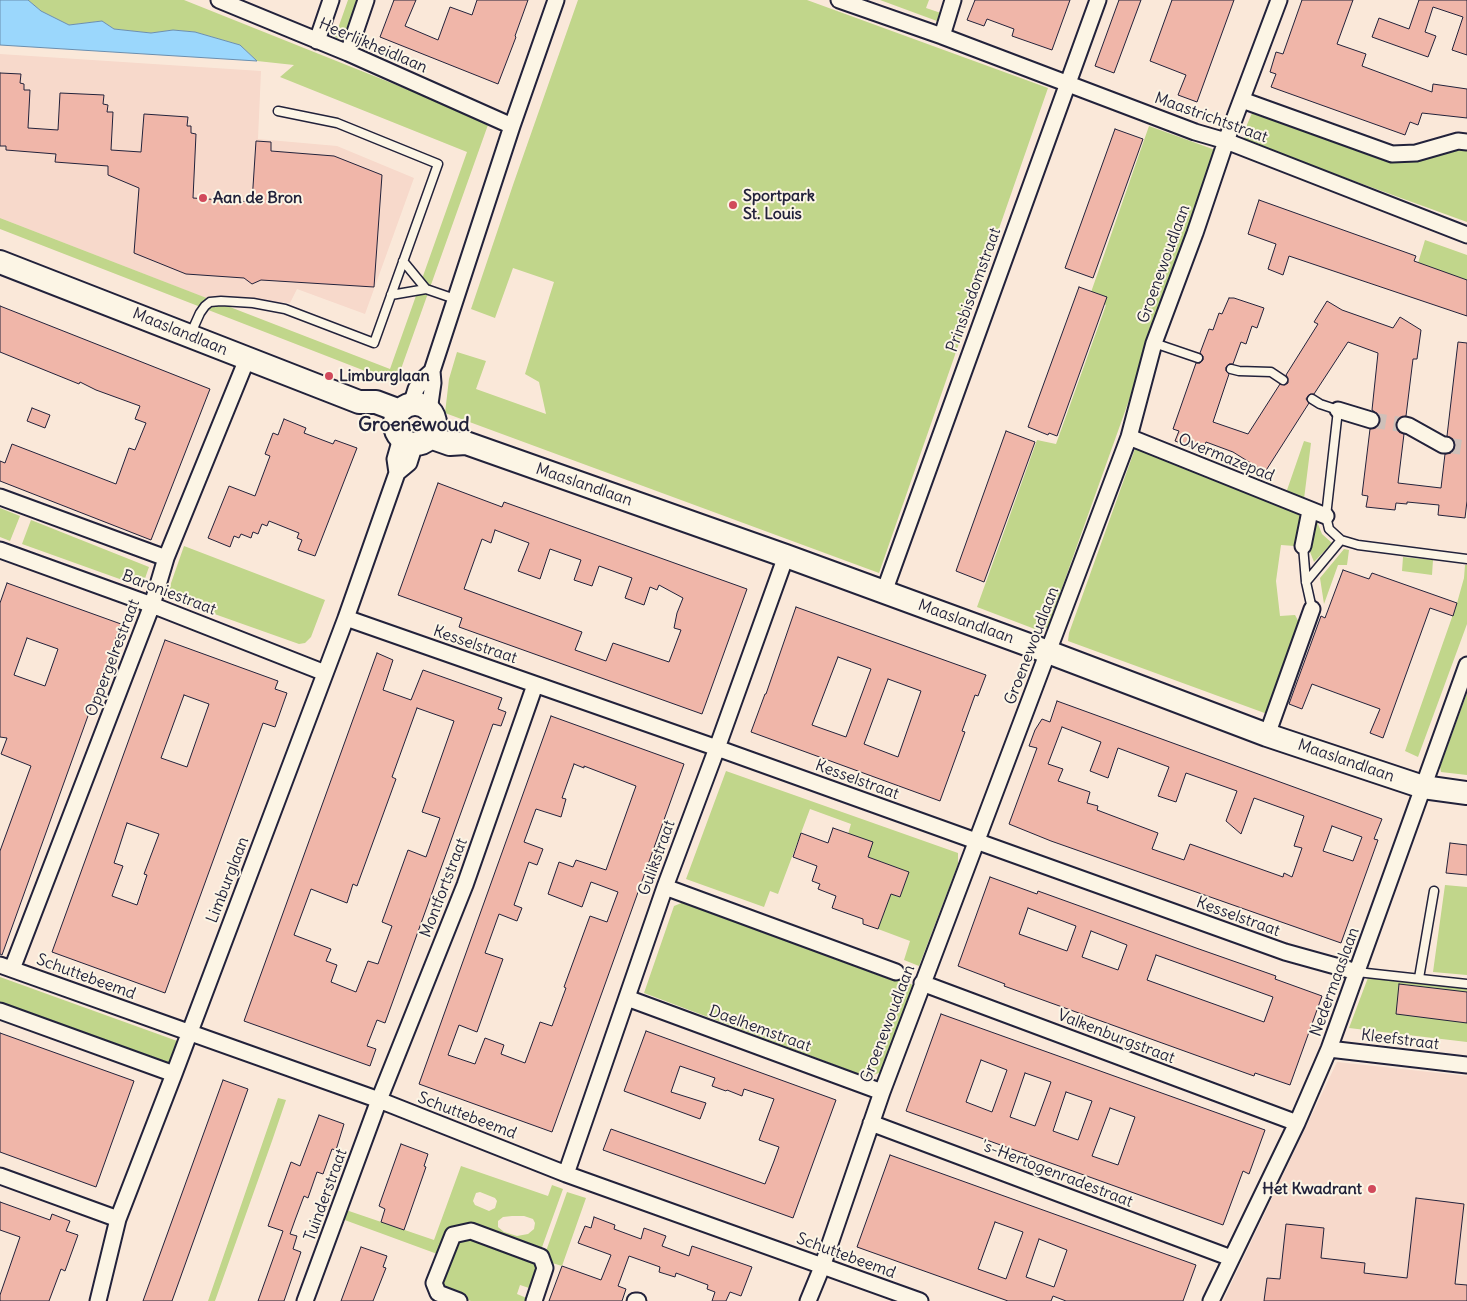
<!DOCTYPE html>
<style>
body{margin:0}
canvas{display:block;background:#fae8d9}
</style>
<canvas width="1467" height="1301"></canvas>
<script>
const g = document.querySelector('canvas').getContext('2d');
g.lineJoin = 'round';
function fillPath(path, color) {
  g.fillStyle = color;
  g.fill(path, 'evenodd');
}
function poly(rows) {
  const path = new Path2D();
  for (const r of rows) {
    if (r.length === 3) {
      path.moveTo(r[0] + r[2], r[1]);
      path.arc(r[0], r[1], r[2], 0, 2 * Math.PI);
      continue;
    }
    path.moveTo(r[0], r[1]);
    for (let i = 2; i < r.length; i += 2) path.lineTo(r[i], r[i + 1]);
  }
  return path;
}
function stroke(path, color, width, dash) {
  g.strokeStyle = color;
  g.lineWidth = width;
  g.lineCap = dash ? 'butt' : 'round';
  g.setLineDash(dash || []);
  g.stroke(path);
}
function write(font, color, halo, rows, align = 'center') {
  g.font = font + ' Delius,sans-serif';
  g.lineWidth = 4;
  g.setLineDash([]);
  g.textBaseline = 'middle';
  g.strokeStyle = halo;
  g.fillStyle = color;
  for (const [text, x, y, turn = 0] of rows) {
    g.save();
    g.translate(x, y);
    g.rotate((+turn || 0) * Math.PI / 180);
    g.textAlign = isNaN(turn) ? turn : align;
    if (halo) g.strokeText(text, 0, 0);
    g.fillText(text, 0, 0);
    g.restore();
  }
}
fillPath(poly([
 [0,54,261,71,258,139,337,146,414,178,365,314,297,289,290,303,206,298,0,218],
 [1337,1062,1467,1076,1467,1301,1223,1301]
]), '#f7d9cb');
fillPath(poly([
 [28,0,184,0,489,122,396,383,0,229,0,218,390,369,467,152,280,77,294,65,257,61,240,45,195,32,173,30,151,33,114,29,102,21,69,25,41,11],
 [348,0,365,0,349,43,335,37],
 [578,0,807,0,1048,88,879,573,445,413,449,379,457,352,486,361,476,389,546,414,539,382,525,374,554,282,513,268,495,318,471,309,514,182],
 [880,0,929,0,926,8,941,13,937,21],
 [1252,113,1261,115,1386,159,1410,161,1464,148,1467,148,1467,222,1244,141,1246,127],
 [1149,126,1218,151,1048,627,1040,631,977,607,1037,440,1056,444,1106,305,1089,298],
 [1425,240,1467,255,1467,280,1418,263],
 [1304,441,1311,443,1304,499,1286,493],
 [1136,446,1316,519,1322,534,1332,543,1314,562,1308,547,1281,545,1276,581,1280,616,1295,615,1301,626,1270,715,1068,641,1069,633],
 [0,508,20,516,10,541,0,537],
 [31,520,149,567,142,587,22,544],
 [184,546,325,600,311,637,305,643,299,644,175,600,169,593,170,586],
 [1344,549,1349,550,1347,565,1338,565,1324,604,1320,578],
 [1403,557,1433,560,1432,575,1402,571],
 [1465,565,1467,565,1467,624,1418,757,1405,751,1457,603,1464,578],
 [1467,693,1467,775,1441,772,1440,767],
 [726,771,958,853,958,864,919,966,904,960,910,941,878,929,882,918,878,916,887,892,900,897,909,872,868,857,848,834,851,824,810,809,778,894,770,891,764,907,686,879],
 [1445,885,1467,887,1467,975,1433,972],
 [684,902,898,978,913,985,882,1072,867,1077,644,993,674,906],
 [1369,975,1467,986,1467,1042,1349,1028],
 [0,977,180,1042,171,1065,0,1003],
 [278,1098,286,1100,272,1141,215,1301,208,1301],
 [461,1166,548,1196,552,1185,563,1189,541,1250,472,1225,440,1255,342,1219,346,1210,434,1240],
 [480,1192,495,1198,497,1201,495,1208,489,1211,475,1205,473,1201,476,1193],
 [512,1216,524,1216,533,1219,535,1223,534,1229,528,1234,517,1236,504,1232,498,1227,498,1221,503,1217],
 [567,1192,586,1198,562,1266,549,1262,545,1254],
 [471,1236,535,1259,540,1267,532,1289,520,1285,517,1294,529,1299,528,1301,471,1301,444,1291,439,1281,455,1240]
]), '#c1d68b');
const water = poly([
 [0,0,28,0,41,11,69,25,102,21,114,29,151,33,173,30,195,32,240,45,257,61,0,45,0,0]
]);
fillPath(water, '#9bd7fc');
stroke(water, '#6b8faf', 1);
const building = poly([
 [394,0,416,0,405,26,438,40,450,7,472,15,477,0,528,0,515,36,516,37,498,84,380,37,394,0],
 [975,0,1070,0,1052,50,1012,36,1014,29,987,19,984,26,967,20,975,0],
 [1119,0,1141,0,1114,73,1095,66,1119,0],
 [1172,0,1234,0,1197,102,1178,95,1186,75,1150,61,1172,0],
 [1302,0,1353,0,1337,44,1366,54,1362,66,1432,92,1433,84,1467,89,1467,118,1422,113,1418,125,1410,122,1405,135,1271,87,1276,74,1270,72,1276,52,1283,54,1302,0],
 [1419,0,1467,0,1467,55,1452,50,1463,17,1433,7,1425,32,1436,36,1428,57,1372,37,1379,18,1409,29,1419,0],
 [0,73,21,74,20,83,24,84,24,90,30,90,28,128,58,130,60,93,104,95,103,104,108,105,107,112,113,112,111,150,141,152,144,114,188,117,187,126,191,126,191,133,196,134,193,198,252,202,256,141,271,142,271,151,334,156,382,175,374,287,261,280,252,284,244,278,186,274,134,253,139,188,108,175,108,166,55,162,56,154,6,150,6,146,0,146,0,73],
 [1115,129,1143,139,1093,278,1065,268,1115,129],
 [1259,200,1416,256,1414,261,1467,280,1467,316,1289,256,1283,275,1268,269,1276,244,1248,234,1259,200],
 [1079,287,1107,297,1057,436,1049,433,1048,435,1028,427,1079,287],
 [1229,298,1234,298,1264,308,1257,328,1252,326,1246,344,1241,342,1233,364,1229,364,1226,367,1226,371,1229,374,1213,422,1248,434,1280,384,1285,385,1288,383,1288,378,1286,375,1318,324,1314,322,1327,301,1342,310,1393,328,1400,317,1421,330,1417,359,1413,359,1406,416,1399,418,1396,423,1398,431,1404,434,1398,483,1441,488,1445,454,1451,453,1455,445,1454,440,1447,436,1458,342,1467,343,1467,501,1465,518,1438,515,1439,505,1407,502,1407,504,1396,503,1395,510,1366,507,1368,496,1362,495,1370,429,1377,427,1380,422,1378,414,1372,410,1378,353,1348,342,1314,394,1310,394,1308,396,1306,399,1309,403,1265,472,1233,452,1206,442,1203,451,1175,441,1179,431,1173,429,1196,363,1200,363,1203,360,1203,356,1200,353,1209,329,1213,330,1219,313,1222,314,1229,298],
 [0,306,210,389,151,540,0,481,0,461,5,463,12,444,116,484,129,448,135,450,146,423,135,419,140,406,96,390,80,382,79,384,0,352,0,306],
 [32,408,50,415,45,428,27,421,32,408],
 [284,419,306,428,304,433,333,444,335,440,357,448,315,556,298,550,302,540,297,538,299,533,269,521,267,526,262,524,258,534,253,532,251,538,241,534,239,538,234,536,230,547,208,538,229,486,255,496,270,456,265,454,273,433,278,435,284,419],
 [1006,431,1035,442,984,582,956,571,1006,431],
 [438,483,502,507,504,502,747,589,702,714,459,627,462,618,398,595,438,483],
 [495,530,529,543,518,571,540,579,550,549,581,560,574,580,592,586,599,566,632,578,625,598,644,605,650,587,657,590,659,585,683,598,677,613,674,628,681,630,669,662,613,643,606,661,575,650,582,632,464,589,482,539,491,543,495,530],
 [1343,570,1369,579,1372,573,1457,603,1453,616,1430,608,1383,738,1370,733,1380,709,1339,694,1312,684,1302,709,1289,704,1321,616,1325,618,1343,570],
 [7,583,121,624,2,955,0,954,0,851,31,766,1,754,7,738,0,737,0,603,7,583],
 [27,638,58,649,45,686,14,675,27,638],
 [796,607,986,675,978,696,975,695,962,731,965,732,940,801,751,732,765,694,766,694,796,607],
 [838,657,871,669,846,737,812,725,838,657],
 [888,679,921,691,898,757,864,744,888,679],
 [165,640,278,681,275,689,287,693,275,727,263,723,165,993,52,952,165,640],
 [184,695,209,704,187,767,161,758,184,695],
 [127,823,159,834,144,874,147,875,137,905,112,896,123,866,114,863,127,823],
 [377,653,393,660,383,690,411,700,423,670,502,698,498,709,506,712,501,726,493,724,385,1023,377,1020,367,1046,376,1049,370,1066,244,1021,377,653],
 [417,708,454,721,422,812,440,818,426,857,408,850,382,922,392,926,378,964,368,961,356,992,331,982,337,965,326,961,331,949,294,935,311,889,347,903,353,884,357,886,396,779,392,777,417,708],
 [1057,701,1382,819,1374,839,1378,840,1341,943,1051,841,1009,824,1037,748,1029,746,1035,730,1042,719,1050,722,1057,701],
 [1062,727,1101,742,1090,771,1108,778,1118,748,1169,767,1158,796,1176,802,1186,773,1237,791,1226,821,1241,834,1254,798,1304,816,1294,846,1302,848,1292,877,1284,873,1283,877,1190,844,1184,860,1152,849,1158,833,1097,810,1098,806,1087,803,1090,792,1058,781,1063,769,1048,764,1062,727],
 [1332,826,1362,837,1353,861,1323,851,1332,826],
 [551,716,684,764,552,1132,419,1084,551,716],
 [574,764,584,768,584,766,636,786,606,870,576,860,573,867,559,862,548,894,582,907,591,882,618,892,607,922,590,916,564,987,566,988,552,1026,540,1022,525,1063,501,1054,504,1045,485,1038,475,1064,448,1055,459,1025,477,1032,503,959,485,953,499,914,517,921,522,908,514,905,529,862,537,865,543,849,524,842,536,809,561,817,566,799,562,798,574,764],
 [833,828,873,842,868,857,909,872,900,897,891,894,878,929,863,924,863,919,832,908,836,896,818,889,820,884,812,881,817,866,793,857,801,833,828,843,833,828],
 [1450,843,1467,845,1467,875,1446,873,1450,843],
 [990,877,1037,894,1038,891,1199,949,1276,976,1275,979,1322,996,1290,1085,1255,1073,1254,1076,1212,1061,1004,986,1005,984,958,966,990,877],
 [1028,908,1076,926,1067,951,1019,934,1028,908],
 [1091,931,1127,945,1118,970,1082,957,1091,931],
 [1156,955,1273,997,1264,1022,1147,980,1156,955],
 [1399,984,1467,992,1467,1023,1396,1014,1399,984],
 [941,1014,1265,1130,1249,1174,1243,1171,1223,1225,906,1111,941,1014],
 [981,1060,1007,1070,992,1112,966,1102,981,1060],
 [1025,1073,1051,1082,1035,1126,1010,1117,1025,1073],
 [1066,1092,1092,1101,1078,1140,1053,1131,1066,1092],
 [1110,1108,1135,1117,1118,1165,1092,1156,1110,1108],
 [646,1031,836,1100,793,1218,603,1150,611,1129,765,1184,774,1161,779,1147,759,1140,774,1099,744,1089,742,1096,727,1090,726,1091,712,1086,715,1078,680,1066,671,1092,706,1103,700,1119,624,1091,646,1031],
 [0,1033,134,1081,96,1187,0,1152,0,1033],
 [223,1080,248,1089,172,1301,143,1301,223,1080],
 [319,1115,344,1124,336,1150,332,1149,323,1174,317,1172,308,1198,304,1196,295,1220,290,1234,297,1236,293,1249,301,1252,284,1301,258,1301,283,1231,268,1226,291,1162,300,1166,319,1115],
 [401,1144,428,1154,424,1166,426,1167,404,1230,381,1222,385,1209,379,1206,401,1144],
 [890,1155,1196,1265,1183,1301,1066,1301,1053,1296,1051,1301,1008,1301,857,1247,890,1155],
 [995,1222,1023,1232,1006,1279,978,1269,995,1222],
 [1039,1239,1067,1250,1054,1287,1026,1277,1039,1239],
 [1416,1198,1464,1204,1455,1284,1467,1285,1467,1301,1264,1301,1267,1278,1280,1279,1286,1224,1324,1228,1321,1258,1365,1263,1364,1273,1407,1278,1416,1198],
 [0,1202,50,1220,52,1214,70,1221,66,1231,78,1235,65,1271,61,1269,49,1301,0,1301,0,1295,20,1237,0,1230,0,1202],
 [594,1217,615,1225,614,1229,641,1239,644,1228,666,1236,662,1246,689,1256,692,1246,752,1267,741,1296,730,1292,726,1301,712,1301,715,1292,707,1289,708,1285,676,1273,675,1277,659,1272,660,1267,629,1256,618,1286,626,1289,622,1301,549,1301,562,1266,601,1280,611,1255,578,1243,585,1226,591,1228,594,1217],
 [361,1247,387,1256,383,1267,386,1268,373,1301,341,1301,361,1247]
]);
fillPath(building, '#f0b6a9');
stroke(building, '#22223b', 1);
stroke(poly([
 [1371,420,1405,425],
 [1446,445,1467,448]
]), '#cfc0b9', 15, [15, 8]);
const lane = poly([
 [403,261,426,289],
 [391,295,426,289,455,299],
 [191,333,200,313,205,306,210,302,221,301,253,303,285,309,374,343,438,164,337,123,278,111],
 [1154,343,1198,358],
 [1231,369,1239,371,1271,372,1283,380],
 [1312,399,1320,404,1338,410,1326,516,1329,529,1341,540,1358,545,1467,559],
 [1303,546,1306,582,1312,609],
 [1306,582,1341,540],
 [1357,972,1467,984],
 [1419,978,1434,891]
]);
const street = poly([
 [219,0,348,53,512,126],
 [839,0,942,36,1195,132,1226,141,1467,235],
 [942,36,953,0],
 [317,41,331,0],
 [348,53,366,0],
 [1242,100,1392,154,1416,153,1458,141,1467,142],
 [411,405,416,389,422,380,432,371],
 [1338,410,1371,420],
 [429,411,433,383,432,371,512,126,556,0],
 [1405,425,1409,426,1443,445,1446,445],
 [1129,437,1326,516],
 [397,473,409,463,415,444],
 [0,497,166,558],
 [1303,546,1310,511],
 [0,550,152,605,325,673],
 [884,592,1098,0],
 [346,618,717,748,1285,952,1357,972],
 [1267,735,1312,609],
 [665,887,896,972],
 [0,965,379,1100,566,1174,920,1301],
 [12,969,152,605,166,558,247,359],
 [922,983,1297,1123],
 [627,998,882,1092],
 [0,1011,174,1074],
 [1329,1049,1467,1065],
 [871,1123,1231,1258],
 [566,1174,665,887,717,748,786,556],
 [0,1176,118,1219],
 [98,1301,118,1219,174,1074,346,618,397,473,395,459,401,438],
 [305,1301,379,1100,465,885,535,685],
 [459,1301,438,1293,434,1283,453,1235,471,1231,541,1257,545,1268,534,1301],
 [635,1301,638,1301],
 [808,1301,822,1267,882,1092,1129,437,1154,343,1195,233,1226,141,1279,0],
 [1211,1301,1297,1123,1329,1049,1467,665]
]);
const secondary = poly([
 [0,262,359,402,376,402,400,411],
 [415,424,20],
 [430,437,450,444,466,443,786,556,1048,652,1267,735,1423,787,1467,793]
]);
stroke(lane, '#22223b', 11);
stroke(street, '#22223b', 19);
stroke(secondary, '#22223b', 26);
stroke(lane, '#fcf5e5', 8);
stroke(street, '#fcf5e5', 15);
stroke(secondary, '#fcf5e5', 22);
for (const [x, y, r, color] of [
 [203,198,5,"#d1495b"],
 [733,205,5,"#d1495b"],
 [329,376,5,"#d1495b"],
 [1372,1189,5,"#d1495b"]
]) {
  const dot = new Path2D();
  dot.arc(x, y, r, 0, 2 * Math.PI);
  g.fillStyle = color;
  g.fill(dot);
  stroke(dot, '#fcf5e5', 2);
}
write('16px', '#22223b', '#fcf5e5', [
 ["Heerlijkheidlaan",373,46,23],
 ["Maastrichtstraat",1211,118,20],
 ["Groenewoudlaan",1164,264,-70],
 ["Prinsbisdomstraat",974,290,-70],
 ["Maaslandlaan",180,332,22],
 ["Overmazepad",1226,458,22],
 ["Maaslandlaan",584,485,19],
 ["Baroniestraat",169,593,21],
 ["Maaslandlaan",966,622,20],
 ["Kesselstraat",475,645,19],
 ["Groenewoudlaan",1032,646,-69],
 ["Oppergelrestraat",113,658,-69],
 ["Maaslandlaan",1346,761,19],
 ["Kesselstraat",857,780,20],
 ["Gulikstraat",657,858,-70],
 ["Limburglaan",228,880,-69],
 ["Montfortstraat",444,888,-69],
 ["Kesselstraat",1238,917,20],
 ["Schuttebeemd",86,977,20],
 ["Nedermaaslaan",1335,982,-70],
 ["Groenewoudlaan",888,1024,-69],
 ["Daelhemstraat",760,1029,20],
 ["Valkenburgstraat",1116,1037,21],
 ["Kleefstraat",1400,1040,7],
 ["Schuttebeemd",467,1116,21],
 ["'s-Hertogenradestraat",1057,1174,21],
 ["Tuinderstraat",326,1195,-70],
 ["Schuttebeemd",846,1256,20]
]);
write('bold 16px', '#22223b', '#fcf5e5', [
 ["Sportpark",743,196],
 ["St. Louis",743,214],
 ["Aan de Bron",213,198],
 ["Limburglaan",339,376],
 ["Het Kwadrant",1362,1189,"right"]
], 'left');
write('bold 19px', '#22223b', '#fcf5e5', [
 ["Groenewoud",414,426]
]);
</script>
